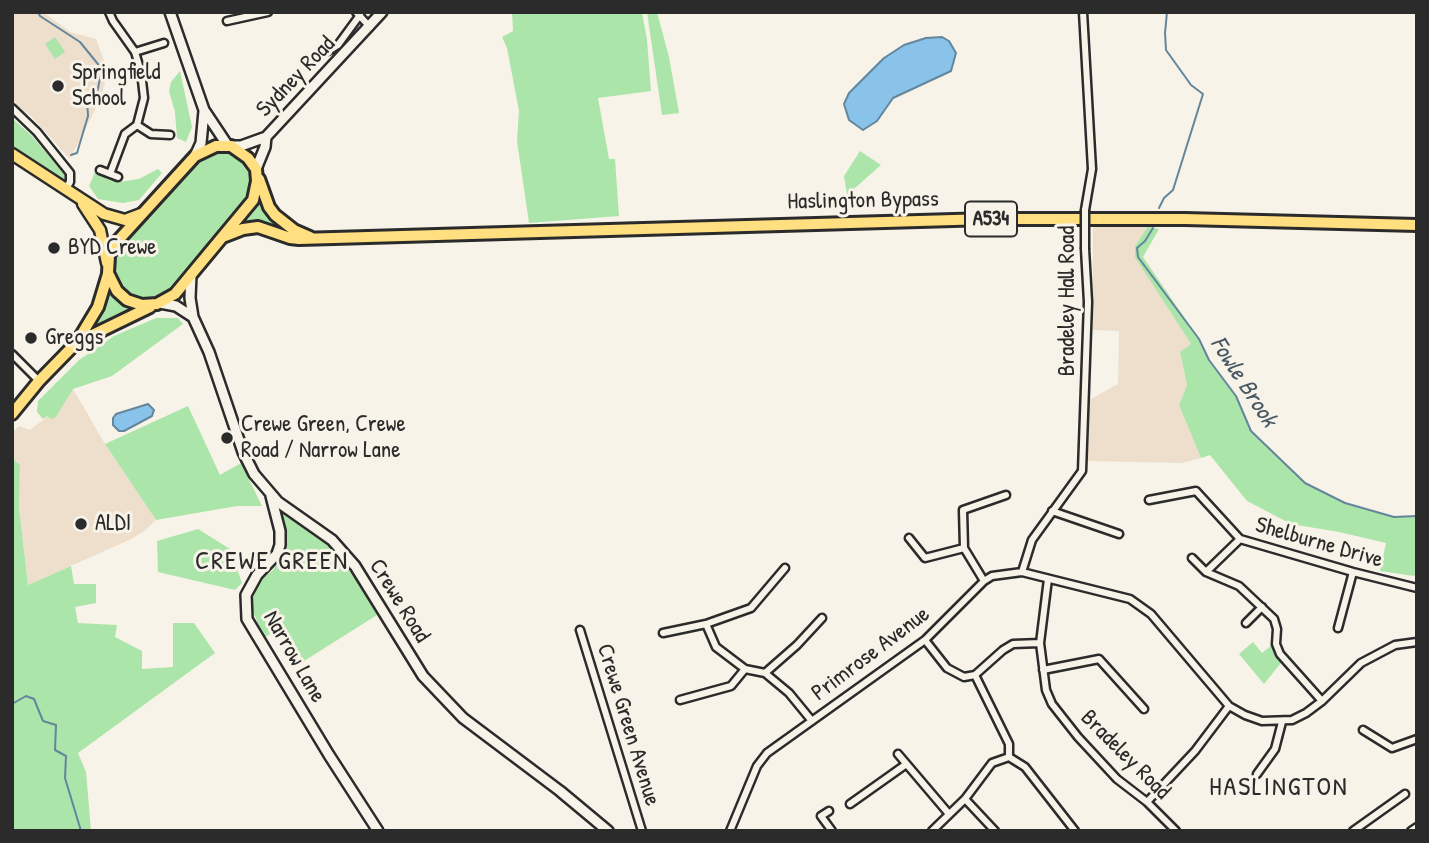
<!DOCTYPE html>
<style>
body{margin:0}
#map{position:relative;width:1429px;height:843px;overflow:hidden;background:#f7f3e8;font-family:"Patrick Hand",sans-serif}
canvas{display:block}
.frame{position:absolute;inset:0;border:14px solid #2b2b2b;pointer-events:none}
</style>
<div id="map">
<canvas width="1429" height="843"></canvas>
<div class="frame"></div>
</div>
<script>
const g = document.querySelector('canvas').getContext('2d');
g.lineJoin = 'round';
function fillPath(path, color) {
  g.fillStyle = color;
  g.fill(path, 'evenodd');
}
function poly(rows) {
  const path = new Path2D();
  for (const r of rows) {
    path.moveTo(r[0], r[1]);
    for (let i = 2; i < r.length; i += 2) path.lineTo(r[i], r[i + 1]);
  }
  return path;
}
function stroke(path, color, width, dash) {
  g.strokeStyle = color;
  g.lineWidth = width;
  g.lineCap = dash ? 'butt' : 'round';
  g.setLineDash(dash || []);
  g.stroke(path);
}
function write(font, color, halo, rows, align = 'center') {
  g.font = font + ' "Patrick Hand",sans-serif';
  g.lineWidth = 6;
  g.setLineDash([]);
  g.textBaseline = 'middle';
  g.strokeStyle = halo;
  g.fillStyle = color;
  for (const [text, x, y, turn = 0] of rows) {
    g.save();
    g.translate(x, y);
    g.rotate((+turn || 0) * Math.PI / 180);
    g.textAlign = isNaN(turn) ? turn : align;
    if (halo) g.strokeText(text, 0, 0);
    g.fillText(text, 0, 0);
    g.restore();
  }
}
fillPath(poly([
 [12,12,43,12,70,32,96,39,108,72,100,100,70,159,32,117,12,103],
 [1093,226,1148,226,1135,246,1135,256,1192,345,1180,352,1187,385,1179,405,1201,458,1182,463,1088,461,1089,400,1118,384,1119,331,1092,330],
 [73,389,105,444,156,520,143,532,129,540,28,585,19,508,20,465,12,458,12,433,19,426,30,430,48,416,56,417]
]), '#eddfcb');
fillPath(poly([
 [512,12,642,12,647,40,651,91,598,98,609,159,615,159,619,216,529,223,517,141,519,111,507,48,502,37,513,31],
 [647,12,657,12,669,57,679,113,662,115],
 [55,37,65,52,55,59,45,44],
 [180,71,192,127,186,142,177,138,175,112,169,91,171,82],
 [12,118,32,136,67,177,65,182,12,150],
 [216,146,248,158,269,207,310,237,264,228,225,236,175,294,78,341,93,318,107,261,195,156],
 [860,151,881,165,847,195,844,176],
 [158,169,162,173,139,200,123,203,98,199,89,186,95,172,109,180,119,182,139,179],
 [1148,226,1159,229,1143,257,1199,339,1209,360,1236,396,1251,431,1306,483,1345,503,1394,517,1417,516,1417,572,1414,576,1380,571,1386,543,1339,532,1291,524,1247,501,1210,455,1201,458,1179,405,1187,385,1180,352,1191,344,1135,257,1135,246],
 [156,318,178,318,183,324,112,376,73,389,56,417,51,419,47,416,43,419,37,412,38,401,79,360,114,336],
 [188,406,220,475,241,463,262,506,237,506,156,520,105,444],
 [12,458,20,465,19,508,28,585,71,566,74,584,96,584,96,603,75,607,78,623,117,625,115,637,142,651,142,669,173,667,173,623,194,623,215,653,78,753,86,772,91,831,12,831],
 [284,511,330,546,357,581,377,615,304,661,282,626,264,638,251,607,256,583,272,571,283,556,286,542,280,512],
 [198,529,230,549,242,583,235,590,158,572,157,541],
 [1253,642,1262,653,1272,645,1281,663,1264,684,1239,654]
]), '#ace5a9');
const water = poly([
 [942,37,949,41,956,53,951,71,893,98,877,121,863,130,849,120,844,104,849,93,884,58,904,45,926,38,942,37],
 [148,404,154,410,152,416,124,431,119,431,113,425,113,418,116,414,148,404]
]);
fillPath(water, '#8ac3e9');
stroke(water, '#64869d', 2);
stroke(poly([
 [38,12,40,16,80,42,102,69,97,93,87,99,88,116,77,153,71,155],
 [1159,208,1164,198,1173,190,1203,94,1191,85,1166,50,1165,33,1167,12],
 [1153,228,1145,241,1137,248,1138,257,1199,339,1209,360,1236,396,1251,431,1305,483,1345,503,1394,517,1417,516],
 [12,704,26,696,34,699,43,721,56,725,55,750,66,756,65,778,81,831]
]), '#64869d', 2);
const street = poly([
 [109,12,113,21,135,52,141,72,144,98,137,125,125,134,110,174],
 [356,12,370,27],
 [1083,12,1092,169,1085,210],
 [227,21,268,12],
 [328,51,338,45,360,15],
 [135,52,164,43],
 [12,108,37,132,70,173,70,182,66,188],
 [137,125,151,134,170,135],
 [100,170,118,177],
 [12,354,39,381],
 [1149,500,1196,491,1240,539,1353,572,1417,588],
 [1052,511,1119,534],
 [909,538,925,558,964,548],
 [1240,539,1206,572,1239,586,1274,619,1277,629,1276,644,1280,654,1322,701],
 [1192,558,1206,572],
 [785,568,751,608,706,624,716,647,745,669,765,673,789,693,812,721],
 [1022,572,1032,540,1082,471,1088,302,1085,249],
 [1048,579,1040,643,1046,690,1052,704,1078,737,1117,779,1147,802,1176,831],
 [984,581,964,548,963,510,1006,495],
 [1246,623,1262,607],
 [1338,628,1353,572],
 [580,630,642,831],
 [663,633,706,624],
 [925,640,947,668,964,677,975,675,1003,650,1013,644,1040,643],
 [1043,670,1099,659,1144,709],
 [765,673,797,645,822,618],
 [975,675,1009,744,1009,757,1025,767,1075,831],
 [680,700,731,686,745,669],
 [1363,730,1392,748,1417,739],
 [898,754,949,814],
 [1257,774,1275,749,1282,722],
 [965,799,995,831],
 [1147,802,1195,751,1229,706],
 [850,804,905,765],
 [829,811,821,816,832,831],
 [730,831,757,766,767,753,925,640,984,581,992,576,1022,572,1130,599,1151,614,1229,706,1245,715,1262,721,1292,720,1306,713,1322,701,1361,663,1395,645,1417,642],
 [932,831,965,799,992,763,1009,757],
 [1353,831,1405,794],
 [1411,831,1417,827]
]);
const secondary = poly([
 [170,12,204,110,228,146],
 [231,146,241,146,266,137,382,12],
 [195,156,201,143,204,111],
 [256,169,265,147,266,137],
 [191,274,190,298,193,317,209,352,243,452,254,474,278,502,332,540,355,566,423,676,463,718,560,791,608,831],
 [160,303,176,306,193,317],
 [271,496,280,531,280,545,277,554,257,575,246,595,247,619,329,755,378,831]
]);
const primary = poly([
 [12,154,104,214,125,220,141,214],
 [83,204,100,230,107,263]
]);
const highway = poly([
 [216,146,231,146,248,158,256,169,257,181,253,200,175,294,157,304,142,305,127,300,117,291,108,273,109,256,114,245,195,156,216,146],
 [259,179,269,207,275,215,294,230,310,237],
 [225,236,243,229,258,227,290,238,299,239,988,219,1185,219,1417,225],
 [80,341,150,307],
 [12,414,39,381,77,342,98,307,108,274]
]);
stroke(street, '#2b2b2b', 11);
stroke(secondary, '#2b2b2b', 14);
stroke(primary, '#2b2b2b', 15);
stroke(highway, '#2b2b2b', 16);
stroke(street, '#f7f3e8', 6);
stroke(secondary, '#f7f3e8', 9);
stroke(primary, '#ffdf80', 10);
stroke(highway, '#ffdf80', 10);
const streetBridge = poly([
 [1085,249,1085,210]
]);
stroke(streetBridge, '#2b2b2b', 11, []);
stroke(streetBridge, '#f7f3e8', 6);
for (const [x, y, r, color] of [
 [58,86,7,"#2b2b2b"],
 [54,248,7,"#2b2b2b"],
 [31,338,7,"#2b2b2b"],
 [227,438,7,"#2b2b2b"],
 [81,524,7,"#2b2b2b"]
]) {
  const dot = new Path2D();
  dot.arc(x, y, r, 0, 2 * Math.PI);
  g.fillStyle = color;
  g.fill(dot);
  stroke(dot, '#f7f3e8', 2.5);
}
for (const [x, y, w] of [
 [991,219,52]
]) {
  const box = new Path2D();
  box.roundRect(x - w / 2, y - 17.5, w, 35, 5);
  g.fillStyle = '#f7f3e8';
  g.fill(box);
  stroke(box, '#2b2b2b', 2);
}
write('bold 21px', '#2b2b2b', null, [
 ["A534",991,219]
]);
write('23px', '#2b2b2b', '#f7f3e8', [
 ["Springfield",72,73],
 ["School",72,99],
 ["BYD Crewe",68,248],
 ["Greggs",45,338],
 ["Crewe Green, Crewe",241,425],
 ["Road / Narrow Lane",241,451],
 ["ALDI",95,524]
], 'left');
write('23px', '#2b2b2b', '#f7f3e8', [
 ["Sydney Road",296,77,-46],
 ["Haslington Bypass",863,201,-1],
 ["Bradeley Hall Road",1068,301,-90],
 ["Shelburne Drive",1319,543,16],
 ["Crewe Road",399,601,58],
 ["Primrose Avenue",871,654,-37],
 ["Narrow Lane",294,657,60],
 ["Crewe Green Avenue",628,725,73],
 ["Bradeley Road",1125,755,45]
]);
write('italic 24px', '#485964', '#f7f3e8', [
 ["Fowle Brook",1243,382,57]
]);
g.letterSpacing = '2px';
write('26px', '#2b2b2b', '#f7f3e8', [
 ["CREWE GREEN",272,562],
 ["HASLINGTON",1279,788]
]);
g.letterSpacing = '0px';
</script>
